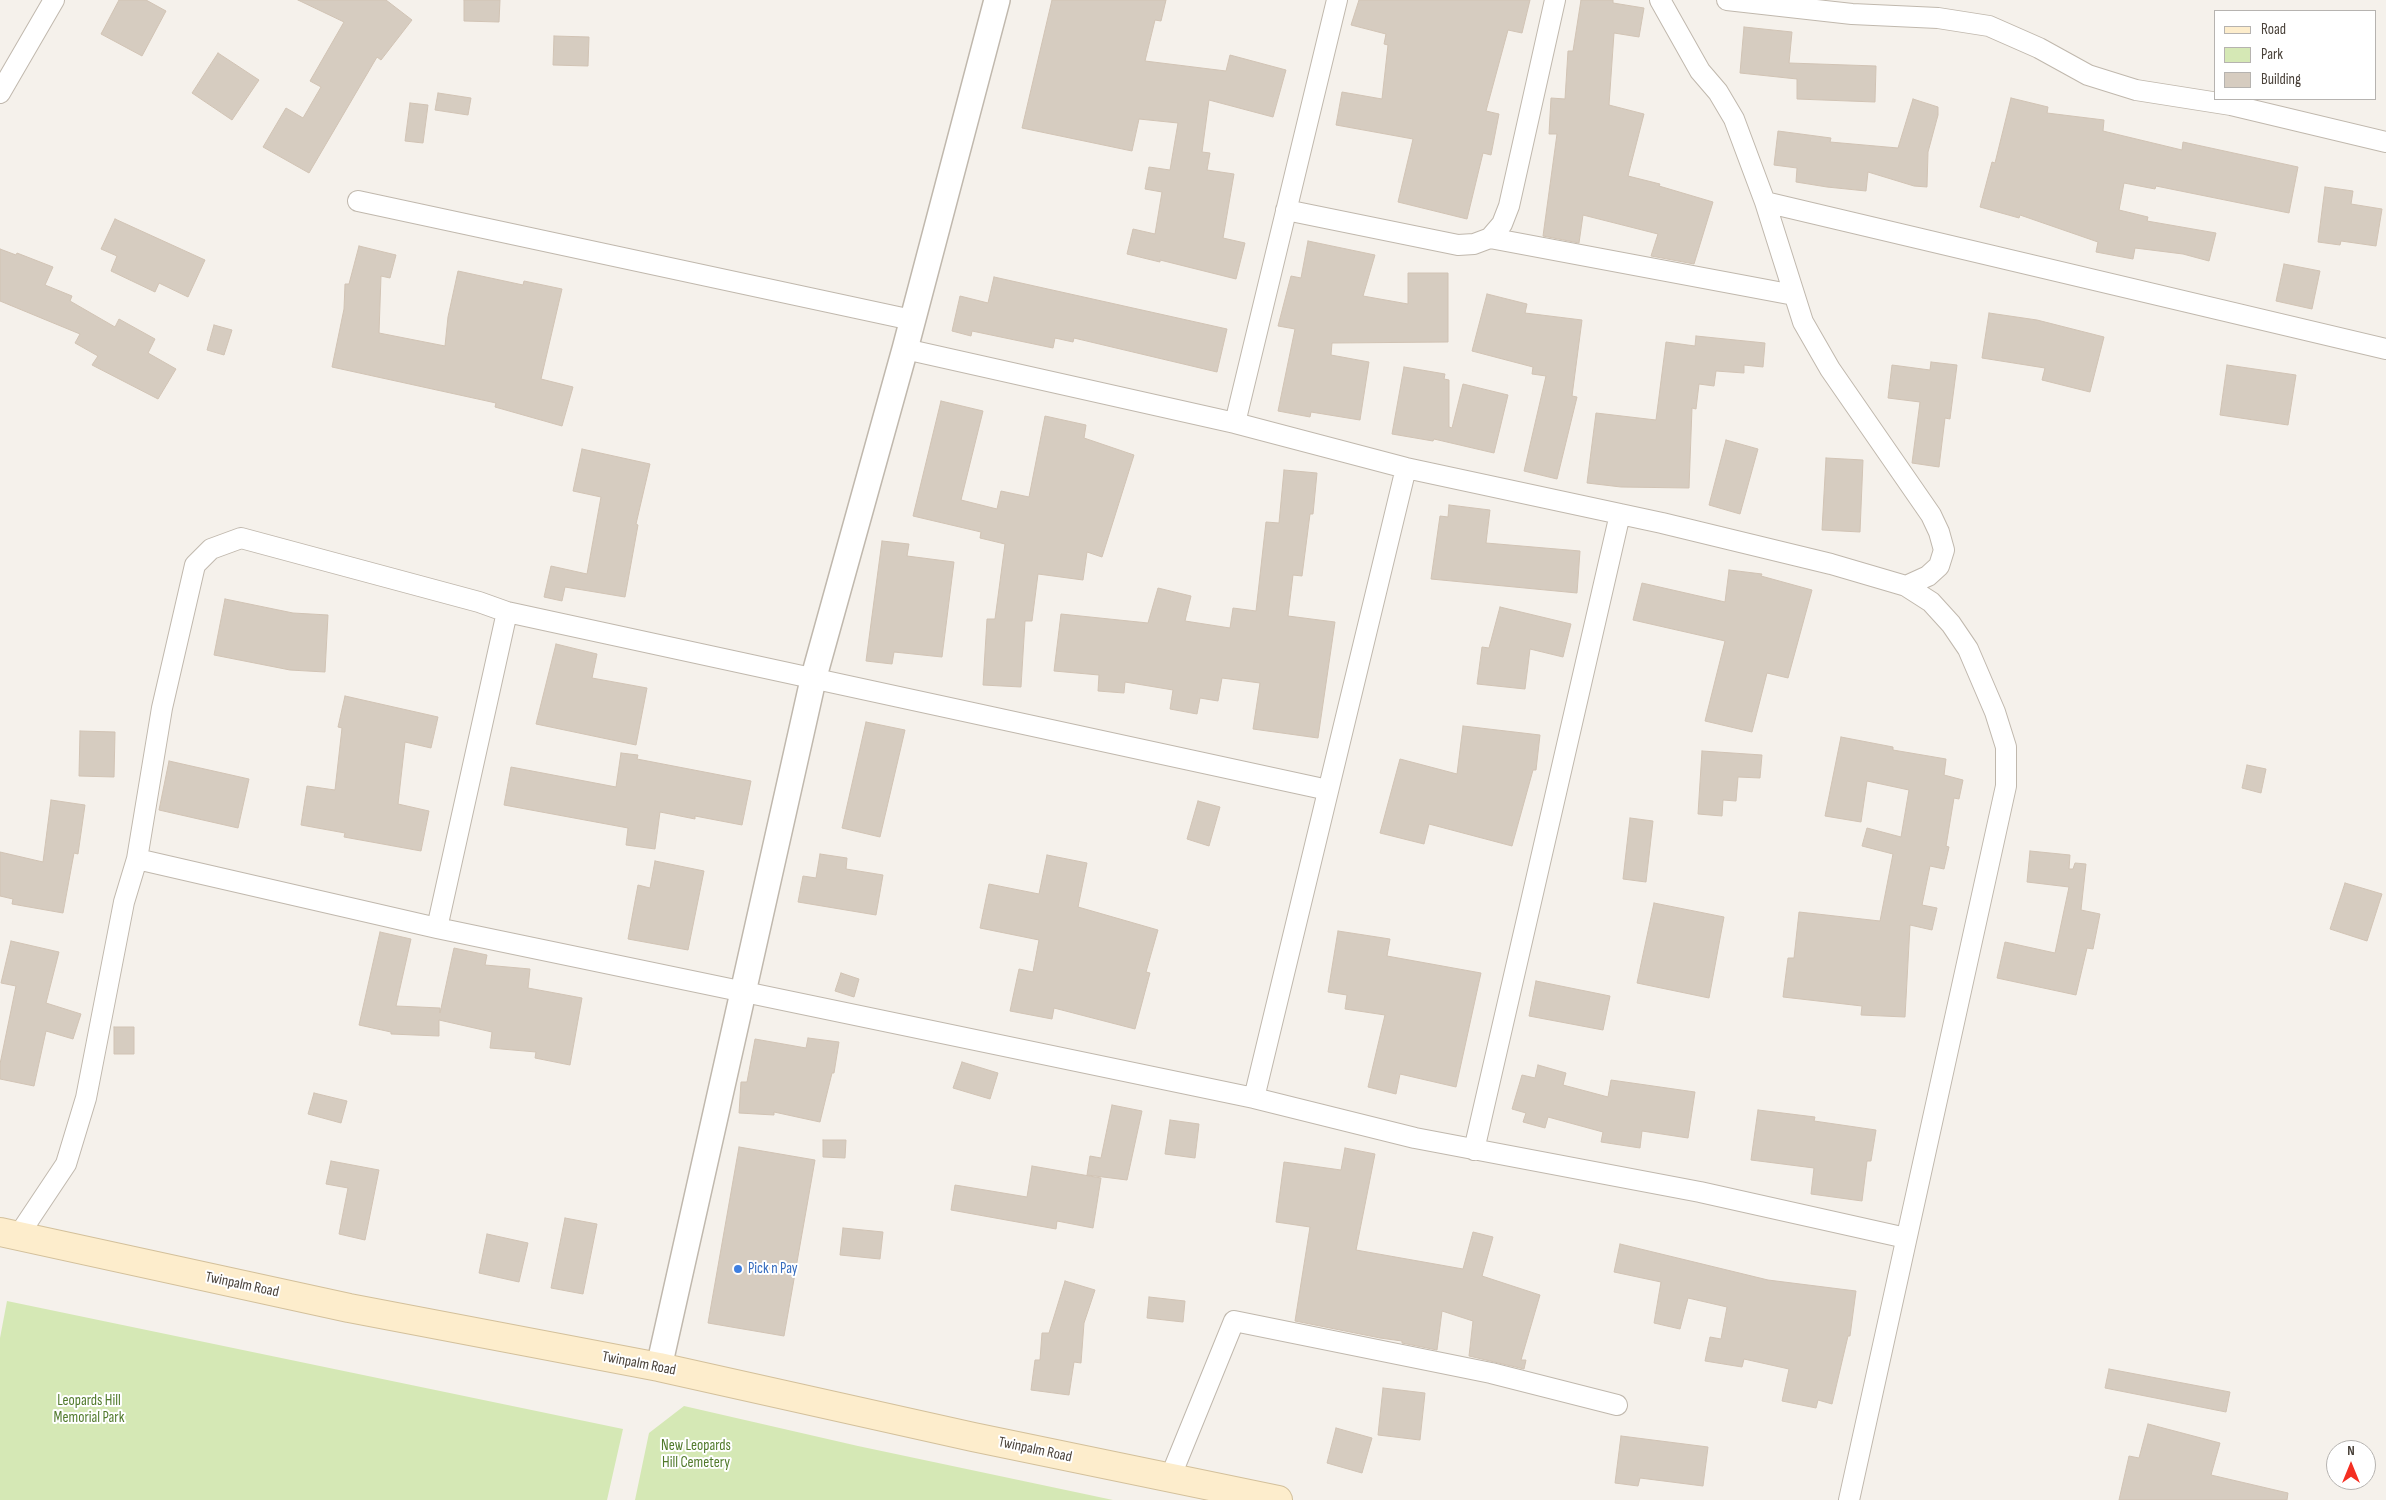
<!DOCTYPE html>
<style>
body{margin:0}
#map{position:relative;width:2386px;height:1500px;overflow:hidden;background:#f5f1eb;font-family:"Sofia Sans Condensed",sans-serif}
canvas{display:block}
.legend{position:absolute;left:2214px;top:10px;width:162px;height:90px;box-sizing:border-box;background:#fff;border:1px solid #b6b3b0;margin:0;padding:6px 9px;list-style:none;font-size:15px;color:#494139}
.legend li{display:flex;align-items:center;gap:10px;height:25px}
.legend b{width:25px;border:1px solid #b6b3b0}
.north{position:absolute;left:2326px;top:1440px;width:50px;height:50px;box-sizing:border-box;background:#fff;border:1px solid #b6b3b0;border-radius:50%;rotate:0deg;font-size:14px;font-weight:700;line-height:20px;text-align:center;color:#494139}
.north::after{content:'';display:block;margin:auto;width:18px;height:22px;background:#f42f22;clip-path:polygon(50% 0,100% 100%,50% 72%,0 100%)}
</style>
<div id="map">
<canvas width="2386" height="1500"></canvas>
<ul class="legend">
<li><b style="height:6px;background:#fdedcc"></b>Road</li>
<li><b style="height:14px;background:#d5e8b5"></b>Park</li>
<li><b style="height:14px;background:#d6ccc0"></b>Building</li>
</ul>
<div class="north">N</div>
</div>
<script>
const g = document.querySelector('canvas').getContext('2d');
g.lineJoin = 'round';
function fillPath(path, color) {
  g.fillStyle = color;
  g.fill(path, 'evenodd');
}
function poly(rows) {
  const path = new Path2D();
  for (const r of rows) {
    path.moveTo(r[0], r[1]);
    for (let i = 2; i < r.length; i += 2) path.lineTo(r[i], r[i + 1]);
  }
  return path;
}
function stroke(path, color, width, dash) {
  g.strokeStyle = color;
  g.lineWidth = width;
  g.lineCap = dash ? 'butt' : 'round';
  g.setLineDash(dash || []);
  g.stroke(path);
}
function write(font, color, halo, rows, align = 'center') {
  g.font = font + ' "Sofia Sans Condensed",sans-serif';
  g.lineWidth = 4;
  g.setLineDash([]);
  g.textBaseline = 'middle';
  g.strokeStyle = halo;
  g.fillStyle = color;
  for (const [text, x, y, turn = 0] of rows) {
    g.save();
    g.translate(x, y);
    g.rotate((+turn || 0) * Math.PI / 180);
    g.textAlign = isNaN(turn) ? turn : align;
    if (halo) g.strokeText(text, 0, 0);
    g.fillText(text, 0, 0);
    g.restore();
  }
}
fillPath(poly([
 [7,1301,623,1429,607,1500,0,1500,0,1338],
 [684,1406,858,1446,1113,1500,635,1500,649,1433]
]), '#d5e8b5');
const building = poly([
 [119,0,146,0,166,11,142,56,101,34,119,0],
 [298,0,386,0,412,20,381,60,377,57,309,173,263,147,286,108,303,118,321,87,310,81,344,22,298,0],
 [464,0,500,0,499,22,464,21,464,0],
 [1052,0,1166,0,1161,21,1155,20,1145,61,1226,71,1230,55,1286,70,1273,117,1209,100,1202,152,1210,153,1207,170,1234,174,1223,238,1245,243,1236,279,1160,260,1160,262,1127,254,1133,229,1155,234,1162,192,1145,189,1149,167,1170,170,1178,123,1139,119,1132,151,1022,128,1052,0],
 [1359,0,1530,0,1522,33,1508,30,1486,111,1499,114,1491,155,1483,153,1467,219,1398,202,1413,139,1336,125,1342,92,1382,99,1388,45,1384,44,1386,34,1351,25,1359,0],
 [1581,0,1613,0,1613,3,1644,8,1639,37,1614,33,1609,105,1644,114,1628,176,1660,184,1659,186,1713,202,1694,264,1651,256,1658,234,1583,215,1579,243,1543,236,1557,134,1549,134,1551,98,1565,99,1568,51,1573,51,1581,0],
 [1744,27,1792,32,1789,63,1876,66,1875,102,1797,99,1797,79,1740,73,1744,27],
 [554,36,589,37,588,66,553,65,554,36],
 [218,53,259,80,232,120,192,93,218,53],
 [438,93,471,98,468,115,435,110,438,93],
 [2011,98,2048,107,2047,113,2104,120,2103,131,2182,150,2183,142,2298,167,2289,213,2156,186,2155,189,2124,183,2119,210,2148,217,2147,221,2216,233,2209,261,2183,254,2135,248,2133,259,2096,252,2098,242,2020,215,2019,218,1980,207,1992,162,1995,163,2011,98],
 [1913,99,1938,107,1938,115,1928,152,1927,187,1914,186,1868,172,1866,191,1827,187,1796,182,1797,168,1774,165,1778,131,1831,138,1830,142,1898,148,1913,99],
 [410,103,428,105,423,143,405,141,410,103],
 [2325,187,2353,191,2351,204,2382,209,2376,246,2341,241,2340,245,2318,242,2325,187],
 [115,219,205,260,188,297,159,283,155,292,111,271,117,256,101,249,115,219],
 [1308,241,1375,255,1363,296,1408,304,1408,273,1448,273,1448,342,1332,343,1331,355,1369,362,1360,420,1311,412,1310,417,1278,411,1295,329,1278,326,1291,276,1301,278,1308,241],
 [359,246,396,255,390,278,381,276,379,333,445,346,448,317,458,271,523,285,524,281,562,289,541,379,573,387,562,426,495,407,496,403,332,367,344,309,345,284,349,284,359,246],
 [0,249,16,255,17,253,53,267,45,285,72,296,70,301,115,327,119,319,155,339,148,353,176,369,158,399,92,365,98,356,75,343,80,334,0,301,0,249],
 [2284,264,2320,271,2312,309,2276,301,2284,264],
 [994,277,1227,329,1217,372,1074,338,1073,342,1055,338,1053,348,972,331,971,336,952,331,960,296,988,303,994,277],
 [1487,294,1527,304,1525,313,1582,320,1572,396,1577,397,1557,479,1524,471,1546,376,1532,374,1533,367,1472,351,1487,294],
 [1989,313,2037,320,2104,337,2090,392,2042,380,2045,368,1982,358,1989,313],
 [214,325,232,330,224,355,207,350,214,325],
 [1696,336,1765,343,1763,367,1744,365,1744,373,1716,371,1714,386,1699,384,1696,409,1692,408,1689,488,1621,487,1587,483,1596,413,1656,420,1666,342,1695,346,1696,336],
 [1931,362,1957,365,1950,419,1945,418,1939,467,1912,463,1920,402,1888,398,1892,365,1930,370,1931,362],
 [2227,365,2296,375,2288,425,2220,415,2227,365],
 [1404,367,1445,374,1444,379,1449,380,1449,427,1452,428,1463,384,1508,395,1494,453,1434,439,1433,441,1392,434,1404,367],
 [941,401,983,411,961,500,997,509,1001,491,1029,497,1045,416,1086,425,1084,438,1134,455,1102,557,1087,552,1083,580,1038,574,1032,621,1025,621,1021,687,983,685,987,619,995,619,1005,544,980,538,981,532,913,516,941,401],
 [1726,440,1758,449,1740,514,1709,505,1726,440],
 [582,449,650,464,636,524,638,525,625,597,565,587,562,601,544,597,551,566,587,574,601,497,573,491,582,449],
 [1826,458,1863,460,1860,532,1822,530,1826,458],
 [1284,470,1317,473,1313,514,1310,514,1302,576,1293,575,1288,616,1335,622,1318,738,1253,729,1260,683,1222,678,1218,701,1200,698,1197,714,1170,709,1173,690,1125,682,1124,693,1098,691,1099,675,1054,671,1061,614,1148,623,1158,588,1191,596,1185,621,1230,628,1233,608,1256,611,1266,522,1279,523,1284,470],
 [1449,505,1490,510,1486,543,1580,551,1577,593,1431,579,1440,516,1448,517,1449,505],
 [882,541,909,544,907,556,954,562,942,657,894,652,892,664,866,661,882,541],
 [1729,570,1762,574,1761,576,1812,590,1788,678,1767,673,1752,732,1705,721,1725,641,1633,620,1642,583,1725,602,1729,570],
 [225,599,293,613,328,615,325,672,290,670,214,655,225,599],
 [1500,607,1571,624,1563,657,1530,649,1525,689,1477,684,1482,647,1489,648,1500,607],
 [556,644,597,654,592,678,647,688,636,745,536,724,556,644],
 [345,696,438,717,431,748,405,742,398,804,429,811,421,851,344,837,345,833,301,825,307,786,335,790,342,728,338,727,345,696],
 [866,722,905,730,880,837,842,828,866,722],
 [1463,726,1540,735,1536,770,1533,770,1512,846,1429,824,1424,844,1380,833,1400,759,1457,774,1463,726],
 [80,731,115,732,114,777,79,776,80,731],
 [1841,737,1893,747,1893,750,1946,759,1944,775,1963,780,1959,799,1954,798,1946,846,1949,847,1944,869,1930,866,1922,905,1937,908,1932,930,1910,925,1905,1017,1861,1015,1862,1006,1783,997,1788,958,1794,958,1799,912,1880,921,1893,854,1862,846,1867,828,1901,837,1909,790,1867,781,1861,822,1825,816,1841,737],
 [1702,751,1762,755,1760,778,1738,777,1736,801,1723,800,1722,816,1698,814,1702,751],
 [621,753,638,755,637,759,751,781,742,825,695,816,695,819,660,812,655,849,626,845,628,828,504,805,511,767,616,787,621,753],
 [169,761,249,779,238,828,159,810,169,761],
 [2247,765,2266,769,2261,793,2242,788,2247,765],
 [51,800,85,805,78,854,74,853,63,913,12,904,13,899,0,896,0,852,43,862,51,800],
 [1198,801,1220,807,1209,846,1187,839,1198,801],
 [1630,818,1653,821,1646,882,1623,879,1630,818],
 [2030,851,2070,855,2069,869,2073,869,2075,863,2086,864,2081,910,2100,914,2093,949,2087,948,2076,995,1997,978,2005,942,2055,953,2069,887,2027,882,2030,851],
 [820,854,847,858,846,869,883,875,876,915,798,902,803,876,816,878,820,854],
 [1047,855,1087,863,1078,907,1158,930,1146,972,1150,973,1135,1029,1054,1008,1052,1019,1010,1011,1019,969,1033,972,1039,940,980,928,989,884,1039,894,1047,855],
 [655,861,704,871,688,950,628,939,638,885,650,888,655,861],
 [2345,883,2382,894,2367,941,2330,929,2345,883],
 [1654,903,1724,917,1709,998,1637,983,1654,903],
 [1338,931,1390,939,1387,956,1481,973,1456,1087,1400,1074,1396,1094,1368,1087,1385,1015,1345,1009,1347,995,1328,992,1338,931],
 [380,932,411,939,396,1006,440,1008,440,1013,454,948,487,955,485,965,530,969,528,988,582,998,570,1065,535,1058,536,1052,490,1048,492,1032,439,1020,439,1036,391,1034,391,1032,359,1025,380,932],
 [11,941,59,952,46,1003,81,1014,73,1039,46,1031,34,1086,0,1079,0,1064,16,986,1,983,11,941],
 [841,973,859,979,854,997,835,991,841,973],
 [1536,981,1610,996,1603,1030,1529,1016,1536,981],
 [114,1027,134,1027,134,1054,114,1054,114,1027],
 [808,1038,839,1042,834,1073,832,1073,820,1122,774,1112,774,1115,739,1113,741,1082,747,1082,755,1039,806,1048,808,1038],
 [962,1062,998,1073,990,1099,953,1088,962,1062],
 [1538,1065,1566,1073,1563,1085,1608,1097,1611,1080,1695,1092,1688,1138,1642,1131,1640,1148,1601,1142,1603,1132,1548,1117,1545,1128,1523,1122,1526,1113,1512,1109,1522,1075,1535,1078,1538,1065],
 [314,1093,347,1101,341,1123,308,1114,314,1093],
 [1112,1105,1142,1111,1127,1180,1087,1175,1090,1156,1101,1158,1112,1105],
 [1758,1110,1815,1117,1814,1121,1876,1130,1871,1161,1867,1161,1862,1201,1811,1194,1814,1168,1751,1160,1758,1110],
 [1170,1120,1199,1124,1195,1158,1165,1154,1170,1120],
 [823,1140,846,1140,845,1158,823,1157,823,1140],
 [739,1147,815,1160,784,1336,708,1323,739,1147],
 [1345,1148,1375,1154,1356,1250,1463,1269,1473,1232,1493,1237,1482,1276,1540,1295,1521,1360,1526,1360,1524,1369,1469,1356,1473,1321,1442,1311,1437,1350,1402,1343,1402,1341,1380,1338,1295,1321,1310,1227,1276,1222,1284,1162,1341,1170,1345,1148],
 [331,1161,379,1170,365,1240,339,1234,348,1188,326,1184,331,1161],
 [1032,1166,1101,1178,1093,1228,1057,1221,1056,1229,951,1210,955,1185,1027,1197,1032,1166],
 [565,1218,597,1224,583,1294,551,1288,565,1218],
 [843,1228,883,1232,880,1259,840,1255,843,1228],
 [487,1234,528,1243,519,1282,479,1273,487,1234],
 [1620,1244,1768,1280,1856,1291,1850,1336,1848,1336,1832,1404,1818,1400,1816,1408,1782,1401,1789,1369,1744,1359,1742,1367,1705,1361,1710,1337,1721,1339,1727,1307,1688,1298,1680,1329,1654,1323,1661,1282,1614,1272,1620,1244],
 [1065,1281,1095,1290,1084,1323,1081,1363,1074,1362,1069,1395,1031,1390,1035,1360,1040,1360,1042,1333,1049,1333,1065,1281],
 [1149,1297,1185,1301,1183,1322,1147,1318,1149,1297],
 [2109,1369,2230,1392,2226,1412,2105,1388,2109,1369],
 [1383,1388,1425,1393,1420,1440,1378,1435,1383,1388],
 [2148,1424,2220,1443,2211,1475,2288,1493,2287,1500,2119,1500,2129,1456,2139,1458,2148,1424],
 [1336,1428,1372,1438,1362,1473,1327,1463,1336,1428],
 [1621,1436,1708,1447,1703,1486,1640,1478,1638,1486,1615,1483,1621,1436]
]);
fillPath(building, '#d6ccc0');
stroke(building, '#d1c3b4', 1);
const minor = poly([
 [1660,0,1700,71,1718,92,1734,119,1765,202,1803,322,1830,369,1931,515,1939,532,1944,550,1939,566,1928,576,1906,586],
 [1727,0,1852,14,1938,18,1989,26,2039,48,2088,75,2136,90,2231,105,2386,142],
 [0,93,54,0],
 [358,201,912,320],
 [1765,202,2386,349],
 [1286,210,1458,245,1474,244,1490,238,1502,224,1509,206,1555,0],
 [1490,238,1794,295],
 [905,349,1235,423,1406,468,1662,523,1831,564,1906,586,1931,602,1951,624,1968,649,1995,712,2006,747,2006,786,1849,1500],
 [1235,423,1337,0],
 [137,859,162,708,195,565,211,549,241,538,479,602,507,612,1328,790],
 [437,928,507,612],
 [1254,1098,1406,468],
 [1474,1150,1620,514],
 [18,1236,66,1164,86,1098,124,902,137,859,437,928,1254,1098,1415,1138,1700,1192,1906,1238],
 [1170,1478,1234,1321,1491,1373,1617,1405]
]);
const tertiary = poly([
 [659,1367,813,680,905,349,997,0]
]);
const secondary = poly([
 [0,1232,349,1308,659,1367,973,1437,1278,1500]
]);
stroke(minor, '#c0b8ad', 22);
stroke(tertiary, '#c0b8ad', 28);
stroke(secondary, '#d3c09b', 30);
stroke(minor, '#fff', 20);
stroke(tertiary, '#fff', 25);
stroke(secondary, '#fdedcc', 28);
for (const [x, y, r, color] of [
 [738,1269,5,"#3f7fe0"]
]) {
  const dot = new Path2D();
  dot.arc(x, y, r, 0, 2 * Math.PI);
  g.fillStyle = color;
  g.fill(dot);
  stroke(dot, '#fff', 2);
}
write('15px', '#366cbe', '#fff', [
 ["Pick n Pay",748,1269]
], 'left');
write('15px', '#494139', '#fff', [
 ["Twinpalm Road",242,1285,12],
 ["Twinpalm Road",639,1364,11],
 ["Twinpalm Road",1035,1450,12]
]);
write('15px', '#517a2c', '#fff', [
 ["Leopards Hill",89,1401],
 ["Memorial Park",89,1418],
 ["New Leopards",696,1446],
 ["Hill Cemetery",696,1463]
]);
</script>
